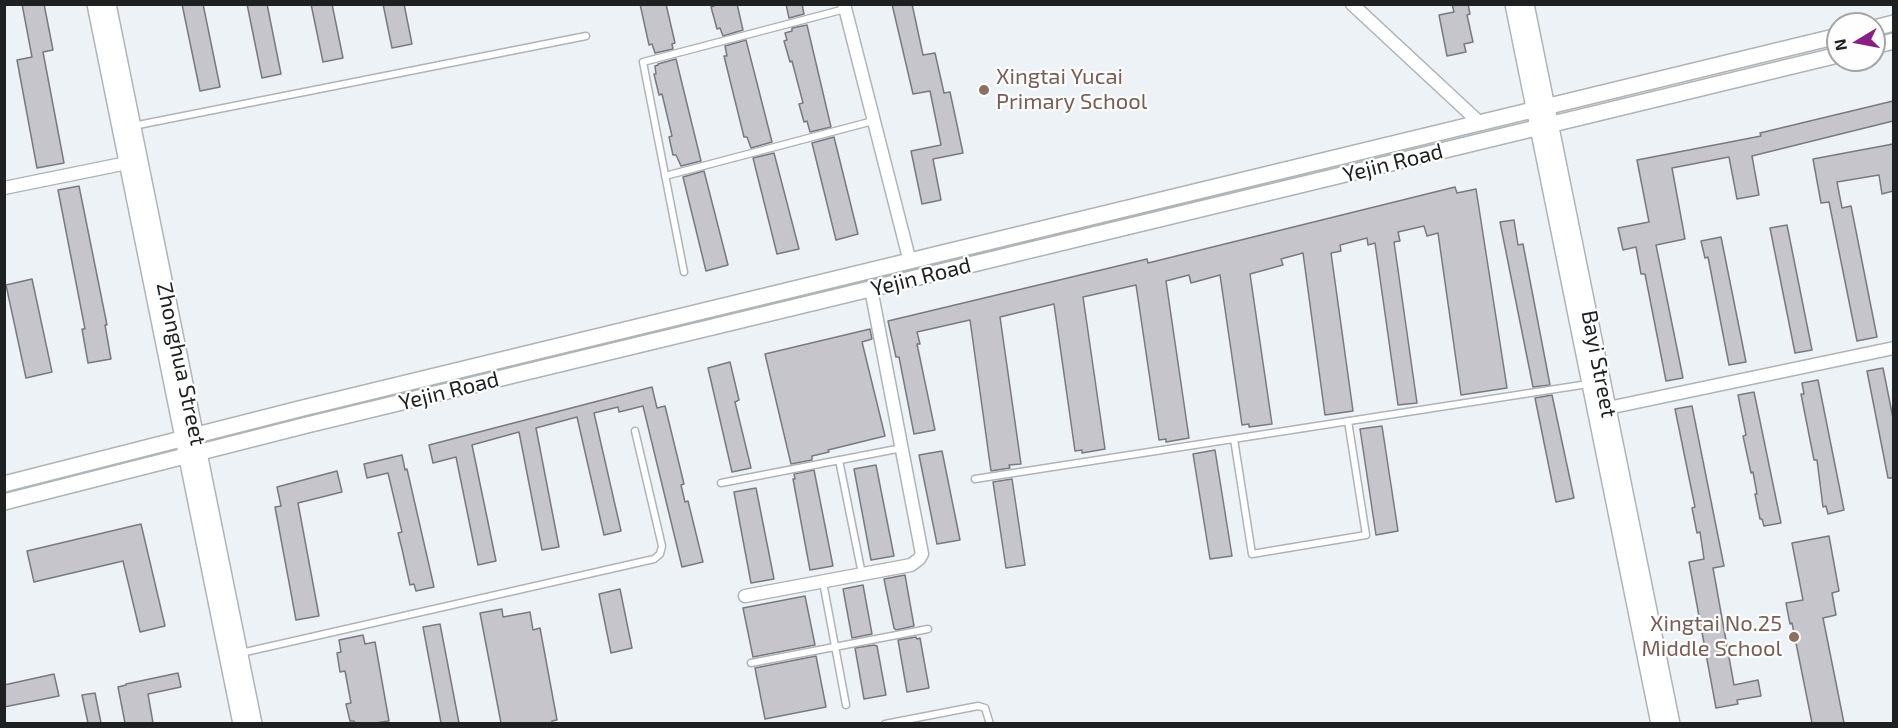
<!DOCTYPE html>
<style>
body{margin:0}
#map{position:relative;width:1898px;height:728px;overflow:hidden;background:#ecf2f6;font-family:"Exo 2",sans-serif}
canvas{display:block}
.frame{position:absolute;inset:0;border:6px solid #1e2022;pointer-events:none}
.north{position:absolute;left:1826px;top:12px;width:60px;height:60px;box-sizing:border-box;background:#fefefe;border:2px solid #a4a5a6;border-radius:50%;rotate:260deg;font-size:16px;font-weight:700;line-height:24px;text-align:center;color:#1e2022}
.north::after{content:'';display:block;margin:auto;width:21px;height:27px;background:#881f85;clip-path:polygon(50% 0,100% 100%,50% 72%,0 100%)}
</style>
<div id="map">
<canvas width="1898" height="728"></canvas>
<div class="frame"></div>
<div class="north">N</div>
</div>
<script>
const g = document.querySelector('canvas').getContext('2d');
g.lineJoin = 'round';
function fillPath(path, color) {
  g.fillStyle = color;
  g.fill(path, 'evenodd');
}
function poly(rows) {
  const path = new Path2D();
  for (const r of rows) {
    path.moveTo(r[0], r[1]);
    for (let i = 2; i < r.length; i += 2) path.lineTo(r[i], r[i + 1]);
  }
  return path;
}
function stroke(path, color, width, dash) {
  g.strokeStyle = color;
  g.lineWidth = width;
  g.lineCap = dash ? 'butt' : 'round';
  g.setLineDash(dash || []);
  g.stroke(path);
}
function write(font, color, halo, rows, align = 'center') {
  g.font = font + ' "Exo 2",sans-serif';
  g.lineWidth = 4.5;
  g.setLineDash([]);
  g.textBaseline = 'middle';
  g.strokeStyle = halo;
  g.fillStyle = color;
  for (const [text, x, y, turn = 0] of rows) {
    g.save();
    g.translate(x, y);
    g.rotate((+turn || 0) * Math.PI / 180);
    g.textAlign = isNaN(turn) ? turn : align;
    if (halo) g.strokeText(text, 0, 0);
    g.fillText(text, 0, 0);
    g.restore();
  }
}
const building = poly([
 [22,4,44,4,53,50,43,52,64,163,37,168,17,60,32,57,22,4],
 [182,4,203,4,220,87,200,91,182,4],
 [247,4,267,4,281,74,262,78,247,4],
 [311,4,332,4,343,58,323,62,311,4],
 [383,4,404,4,412,44,392,48,383,4],
 [640,4,666,4,675,43,672,44,673,49,655,53,652,44,649,45,640,4],
 [714,4,737,4,743,30,723,36,720,28,717,29,711,7,714,6,714,4],
 [786,4,802,4,804,14,789,18,786,4],
 [892,4,912,4,923,55,935,53,944,93,950,92,963,153,933,159,941,200,922,204,911,151,941,145,930,91,913,94,892,4],
 [1452,4,1468,4,1470,14,1467,15,1473,42,1464,44,1466,52,1447,56,1439,15,1454,12,1452,4],
 [807,25,831,127,810,132,807,121,804,122,799,104,803,103,792,61,790,62,784,41,787,40,785,33,792,31,792,28,807,25],
 [746,40,772,142,751,148,747,137,744,137,724,56,727,56,725,46,746,40],
 [676,59,701,161,681,166,676,155,673,155,669,137,672,136,662,94,659,95,654,74,656,74,655,66,658,65,658,64,676,59],
 [1893,101,1893,121,1752,156,1759,195,1737,199,1729,157,1672,168,1685,239,1656,245,1683,378,1666,381,1645,274,1641,274,1636,247,1623,250,1618,228,1649,222,1637,160,1761,136,1760,133,1893,101],
 [834,137,858,234,836,240,812,143,834,137],
 [1893,144,1893,191,1882,194,1879,175,1837,182,1842,208,1851,206,1877,337,1857,341,1829,202,1821,203,1813,159,1893,144],
 [774,153,799,249,777,254,753,158,774,153],
 [704,171,728,265,706,271,683,177,704,171],
 [79,186,107,325,105,325,111,359,88,363,82,329,85,329,58,190,79,186],
 [1455,187,1457,193,1476,189,1507,388,1461,395,1438,233,1427,236,1424,226,1398,232,1400,241,1394,242,1417,403,1398,405,1375,243,1368,245,1367,238,1340,245,1341,251,1331,253,1353,411,1325,415,1303,253,1281,259,1283,265,1250,274,1272,424,1249,427,1249,424,1242,425,1220,275,1191,283,1189,275,1166,281,1189,438,1166,442,1166,439,1159,440,1136,285,1083,297,1105,449,1082,453,1082,450,1075,451,1054,304,1000,317,1021,464,1009,465,1010,468,991,471,970,320,917,332,920,344,917,344,935,430,914,434,899,357,896,357,888,321,1147,259,1148,263,1455,187],
 [1514,220,1518,245,1523,244,1550,385,1533,387,1500,222,1514,220],
 [1787,225,1812,350,1795,353,1770,228,1787,225],
 [1721,237,1746,362,1729,365,1708,257,1705,258,1701,241,1721,237],
 [32,279,52,372,26,378,6,285,32,279],
 [870,329,872,339,862,342,885,436,828,450,829,452,812,456,812,460,791,464,765,354,870,329],
 [730,362,739,400,735,402,751,468,732,472,708,368,730,362],
 [1883,368,1893,418,1893,478,1888,478,1867,371,1883,368],
 [1818,380,1844,510,1828,514,1826,506,1823,507,1817,460,1814,460,1801,394,1804,394,1802,383,1818,380],
 [652,387,657,408,665,406,684,484,681,485,685,502,688,501,703,562,682,567,643,406,619,412,618,407,594,413,621,531,604,535,577,417,536,428,559,547,542,550,519,432,472,445,496,561,478,565,456,457,433,463,429,445,652,387],
 [1754,392,1781,523,1764,526,1762,519,1760,519,1755,494,1757,494,1753,472,1751,473,1743,436,1746,435,1738,395,1754,392],
 [1552,395,1574,498,1556,502,1535,398,1552,395],
 [1692,406,1724,566,1713,568,1734,685,1758,680,1761,696,1737,700,1738,704,1716,708,1689,562,1704,559,1700,532,1697,533,1692,508,1695,507,1675,409,1692,406],
 [1382,426,1398,531,1376,535,1360,429,1382,426],
 [1215,450,1232,556,1210,559,1193,454,1215,450],
 [942,451,960,540,937,544,919,455,942,451],
 [402,455,405,470,407,469,434,587,416,591,414,584,410,585,402,549,398,533,402,532,388,473,367,478,364,464,402,455],
 [876,465,894,556,871,560,854,469,876,465],
 [814,470,833,566,810,570,793,479,795,479,794,474,814,470],
 [337,471,342,492,298,503,319,616,296,620,275,507,281,506,277,487,337,471],
 [1012,479,1025,565,1006,568,993,482,1012,479],
 [756,488,774,579,751,583,734,492,756,488],
 [141,524,165,626,140,632,123,561,34,582,27,551,141,524],
 [1829,536,1839,591,1832,593,1836,615,1823,618,1844,723,1812,723,1792,623,1790,624,1786,603,1803,600,1792,543,1829,536],
 [905,575,914,626,896,630,894,628,884,579,905,575],
 [863,585,872,634,852,638,843,589,863,585],
 [620,589,632,648,611,653,599,594,620,589],
 [805,596,815,645,753,657,743,608,805,596],
 [502,609,503,617,530,612,533,630,540,628,557,720,552,721,552,723,501,723,480,613,502,609],
 [440,624,459,723,441,723,423,627,440,624],
 [363,635,365,644,375,642,389,721,375,723,355,723,354,721,350,721,346,704,351,703,345,671,340,672,337,653,341,652,339,640,363,635],
 [916,637,917,639,920,638,929,688,907,692,898,640,916,637],
 [874,645,877,646,886,695,864,699,855,648,874,645],
 [816,656,826,707,765,719,755,668,816,656],
 [178,673,181,687,148,694,153,723,125,723,118,687,126,685,126,684,178,673],
 [54,674,59,696,4,707,4,685,54,674],
 [95,693,101,723,88,723,82,695,95,693]
]);
fillPath(building, '#c5c5cb');
stroke(building, '#7a797f', 1.5);
const service = poly([
 [133,126,586,36],
 [665,176,873,121],
 [684,272,643,62,845,9],
 [1234,439,1252,554,1366,535,1348,421],
 [839,460,862,574],
 [975,479,1588,384],
 [721,483,902,448],
 [823,582,846,705],
 [241,653,654,559,660,554,662,546,635,431],
 [751,663,928,629],
 [885,724,978,706,985,708,990,724]
]);
const minor = poly([
 [844,4,910,262],
 [1352,4,1481,124],
 [4,188,127,163],
 [1608,408,1894,348],
 [745,596,911,565,919,559,922,554,871,289]
]);
const tertiary = poly([
 [95,4,241,724],
 [108,4,254,724],
 [1513,4,1659,724],
 [1526,4,1672,724],
 [1874,28,1894,23],
 [1874,46,1894,41],
 [4,484,303,408,1838,36],
 [4,502,307,425,1838,55]
]);
stroke(service, '#afb4b8', 9);
stroke(minor, '#afb4b8', 15);
stroke(tertiary, '#afb4b8', 18);
stroke(service, '#fff', 6);
stroke(minor, '#fff', 12);
stroke(tertiary, '#fff', 15);
for (const [x, y, r, color] of [
 [984,90,6,"#8d6e63"],
 [1794,637,6,"#8d6e63"]
]) {
  const dot = new Path2D();
  dot.arc(x, y, r, 0, 2 * Math.PI);
  g.fillStyle = color;
  g.fill(dot);
  stroke(dot, '#fefefe', 2);
}
write('22px', '#785e54', '#fefefe', [
 ["Xingtai Yucai",996,77],
 ["Primary School",996,102],
 ["Xingtai No.25",1782,624,"right"],
 ["Middle School",1782,649,"right"]
], 'left');
write('22px', '#1e2022', '#fefefe', [
 ["Yejin Road",1393,163,-14],
 ["Yejin Road",921,277,-14],
 ["Zhonghua Street",181,364,78],
 ["Bayi Street",1599,364,79],
 ["Yejin Road",449,391,-14]
]);
</script>
